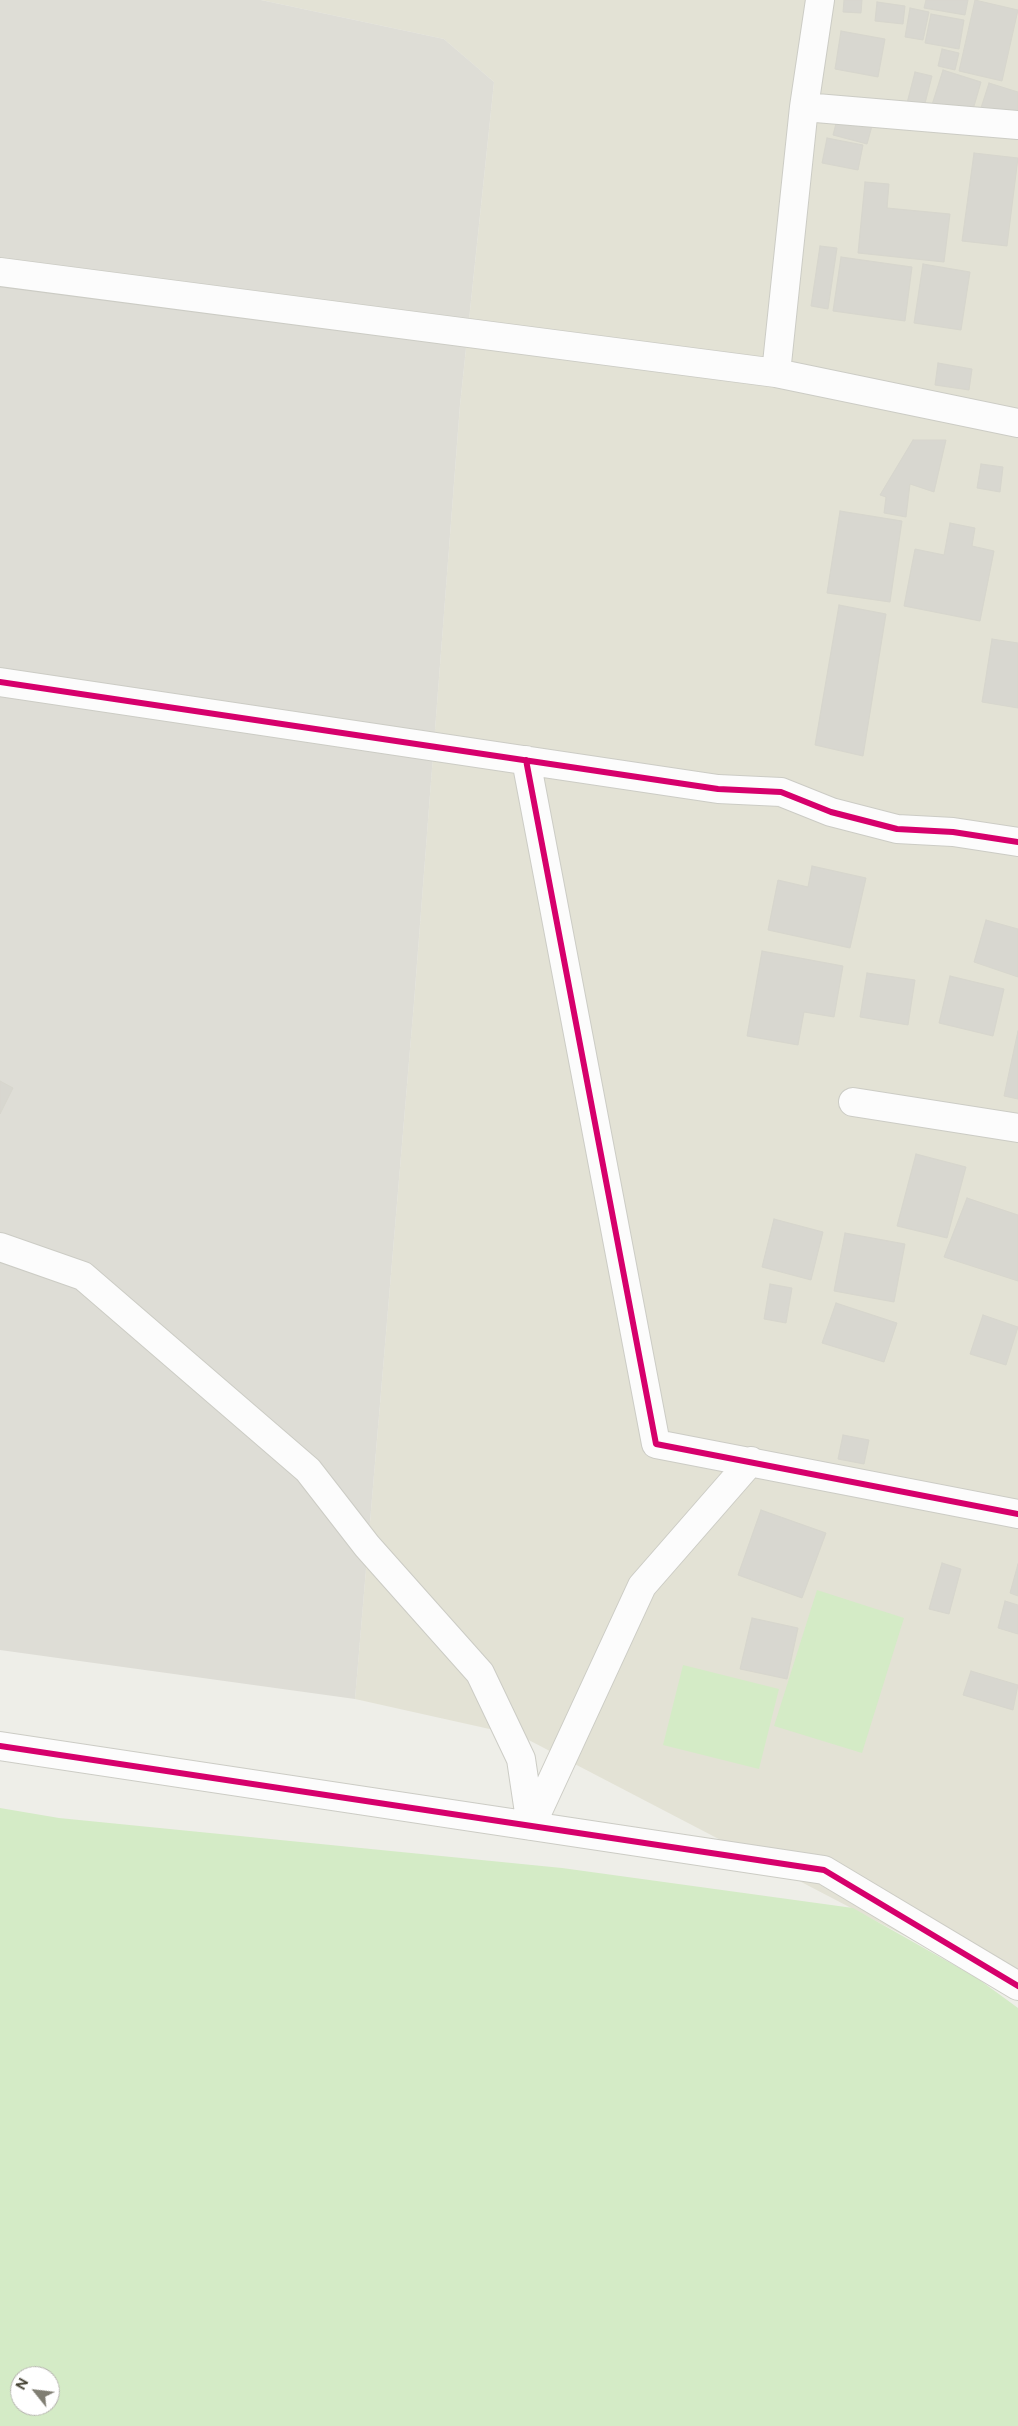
<!DOCTYPE html>
<style>
body{margin:0}
#map{position:relative;width:1018px;height:2426px;overflow:hidden;background:#eeeee8;font-family:Figtree,sans-serif}
canvas{display:block}
.north{position:absolute;left:10px;top:2366px;width:50px;height:50px;box-sizing:border-box;background:#fff;border:1px solid #b5b3ae;border-radius:50%;rotate:299deg;font-size:14px;font-weight:700;line-height:20px;text-align:center;color:#454234}
.north::after{content:'';display:block;margin:auto;width:18px;height:22px;background:#807e73;clip-path:polygon(50% 0,100% 100%,50% 72%,0 100%)}
</style>
<div id="map">
<canvas width="1018" height="2426"></canvas>
<div class="north">N</div>
</div>
<script>
const g = document.querySelector('canvas').getContext('2d');
g.lineJoin = 'round';
function fillPath(path, color) {
  g.fillStyle = color;
  g.fill(path, 'evenodd');
}
function poly(rows) {
  const path = new Path2D();
  for (const r of rows) {
    path.moveTo(r[0], r[1]);
    for (let i = 2; i < r.length; i += 2) path.lineTo(r[i], r[i + 1]);
  }
  return path;
}
function stroke(path, color, width, dash) {
  g.strokeStyle = color;
  g.lineWidth = width;
  g.lineCap = dash ? 'butt' : 'round';
  g.setLineDash(dash || []);
  g.stroke(path);
}
fillPath(poly([
 [261,0,1018,0,1018,1991,999,1985,521,1736,355,1699,414,1002,460,405,494,82,444,39]
]), '#e3e2d5');
fillPath(poly([
 [0,0,261,0,444,39,494,82,460,405,414,1002,355,1699,0,1650]
]), '#deddd6');
fillPath(poly([
 [817,1590,904,1618,862,1753,774,1726],
 [683,1665,779,1689,759,1769,663,1745],
 [0,1808,59,1818,562,1868,853,1908,977,1978,1018,2008,1018,2426,0,2426],
 [20,2376,50,2376,50,2406,20,2406]
]), '#d4ebc6');
const building = poly([
 [844,0,862,0,861,13,843,12,844,0],
 [926,0,968,0,965,15,924,8,926,0],
 [975,0,1018,10,1002,81,959,71,975,0],
 [877,2,905,6,903,24,875,21,877,2],
 [910,8,929,12,923,40,905,37,910,8],
 [931,14,964,20,959,49,925,43,931,14],
 [841,31,885,39,878,77,835,69,841,31],
 [942,49,959,53,955,70,938,66,942,49],
 [943,70,981,82,970,120,931,108,943,70],
 [915,72,932,76,923,111,906,107,915,72],
 [989,83,1018,92,1018,114,980,111,989,83],
 [838,116,872,126,867,144,833,135,838,116],
 [827,138,863,145,858,170,822,163,827,138],
 [974,153,1018,158,1007,246,962,241,974,153],
 [865,182,889,184,887,208,950,214,944,262,858,253,865,182],
 [820,246,837,248,828,309,811,306,820,246],
 [841,257,912,267,905,321,833,311,841,257],
 [923,264,970,272,961,330,914,323,923,264],
 [938,363,972,369,969,390,935,385,938,363],
 [913,440,946,440,934,492,910,484,906,517,884,513,886,497,880,495,913,440],
 [981,464,1003,467,1000,492,977,488,981,464],
 [840,511,902,521,890,602,827,593,840,511],
 [950,523,975,528,972,546,994,551,980,621,904,606,915,549,944,555,950,523],
 [839,605,886,614,863,756,815,745,839,605],
 [992,639,1018,643,1018,708,982,702,992,639],
 [812,866,866,878,850,948,768,930,778,880,808,887,812,866],
 [986,920,1018,929,1018,977,974,962,986,920],
 [762,951,843,966,834,1017,804,1012,798,1045,747,1036,762,951],
 [867,973,915,980,908,1025,860,1017,867,973],
 [950,976,1004,989,993,1036,939,1023,950,976],
 [1018,1031,1018,1099,1004,1096,1018,1031],
 [0,1081,13,1088,0,1114,0,1081],
 [916,1154,966,1167,947,1238,897,1226,916,1154],
 [967,1198,1018,1215,1018,1281,944,1257,967,1198],
 [774,1219,823,1232,811,1280,762,1267,774,1219],
 [845,1233,905,1244,894,1302,834,1291,845,1233],
 [770,1284,792,1288,786,1323,764,1319,770,1284],
 [836,1303,897,1323,884,1362,822,1343,836,1303],
 [983,1315,1018,1327,1006,1365,970,1354,983,1315],
 [843,1435,869,1440,864,1464,838,1459,843,1435],
 [761,1510,826,1533,802,1598,738,1575,761,1510],
 [942,1563,961,1569,949,1614,929,1609,942,1563],
 [1018,1564,1018,1596,1010,1593,1018,1564],
 [1005,1601,1018,1605,1018,1634,998,1628,1005,1601],
 [752,1618,798,1628,787,1679,740,1669,752,1618],
 [971,1671,1018,1685,1013,1710,963,1695,971,1671]
]);
fillPath(building, '#d8d7d0');
stroke(building, '#d7d6cd', 1);
const minor = poly([
 [820,0,804,107,1018,125],
 [804,107,776,373,1018,423],
 [0,272,776,373],
 [0,682,718,789,781,792,831,812,897,829,953,832,1018,842],
 [526,760,656,1444,1018,1514],
 [853,1102,1018,1128],
 [0,1247,83,1276,308,1470,367,1546,480,1673,521,1759,531,1826],
 [0,1746,824,1870,1018,1986],
 [531,1826,642,1586,751,1461]
]);
stroke(minor, '#ccccc5', 30);
stroke(minor, '#fcfcfc', 28);
stroke(poly([
 [0,682,718,789,781,792,831,812,897,829,953,832,1018,842],
 [526,760,656,1444,1018,1514],
 [0,1746,824,1870,1018,1986]
]), '#d6006c', 6);
</script>
